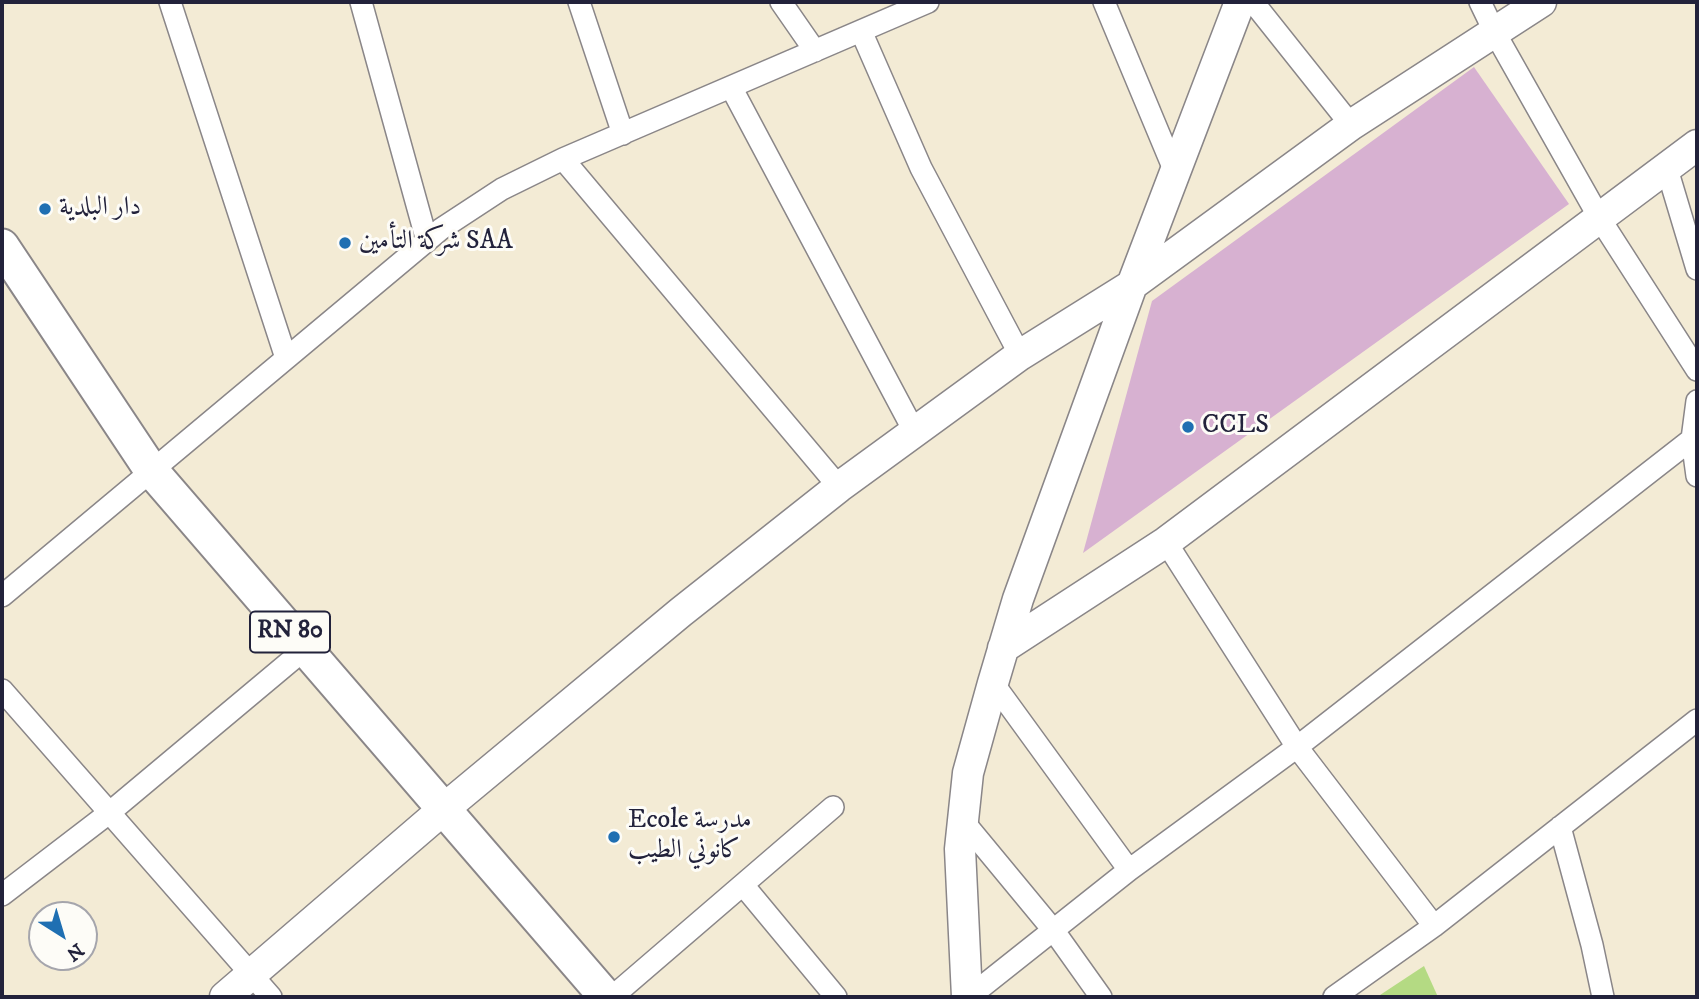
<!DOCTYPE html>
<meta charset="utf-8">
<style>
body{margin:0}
#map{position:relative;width:1699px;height:999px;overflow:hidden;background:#f3ebd5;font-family:"IM FELL DW Pica",serif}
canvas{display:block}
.frame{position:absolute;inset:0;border:4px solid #22223b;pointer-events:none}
.north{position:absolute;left:28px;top:901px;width:70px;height:70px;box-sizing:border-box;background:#fdfcf7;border:2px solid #a5a5ac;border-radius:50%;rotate:143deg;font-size:19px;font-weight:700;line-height:28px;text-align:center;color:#22223b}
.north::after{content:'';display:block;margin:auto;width:24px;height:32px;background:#1f6fb2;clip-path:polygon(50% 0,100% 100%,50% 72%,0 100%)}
</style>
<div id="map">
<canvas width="1699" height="999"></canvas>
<div class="frame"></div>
<div class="north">N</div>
</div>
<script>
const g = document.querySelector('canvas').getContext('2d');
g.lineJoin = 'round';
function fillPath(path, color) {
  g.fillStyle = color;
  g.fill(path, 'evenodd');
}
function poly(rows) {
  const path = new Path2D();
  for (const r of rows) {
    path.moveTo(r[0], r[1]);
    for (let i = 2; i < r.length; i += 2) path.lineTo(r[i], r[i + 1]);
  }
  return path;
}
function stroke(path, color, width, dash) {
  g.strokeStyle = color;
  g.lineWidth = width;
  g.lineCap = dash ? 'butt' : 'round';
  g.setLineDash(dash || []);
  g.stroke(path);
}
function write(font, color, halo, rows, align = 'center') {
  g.font = font + ' "IM FELL DW Pica",Amiri,serif';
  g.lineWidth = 6;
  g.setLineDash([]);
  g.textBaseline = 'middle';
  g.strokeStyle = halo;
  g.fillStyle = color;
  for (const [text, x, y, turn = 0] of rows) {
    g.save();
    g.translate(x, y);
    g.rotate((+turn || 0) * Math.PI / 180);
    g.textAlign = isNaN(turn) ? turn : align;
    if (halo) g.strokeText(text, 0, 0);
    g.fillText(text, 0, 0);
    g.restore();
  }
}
fillPath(poly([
 [1424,966,1438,997,1377,997]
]), '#b4da83');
fillPath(poly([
 [1474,67,1569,204,1083,553,1152,301]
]), '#d7b1d1');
const street = poly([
 [170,2,286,358],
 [361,2,427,241],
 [579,2,623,134],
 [781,2,815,51],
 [1104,2,1175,172],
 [1253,2,1351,125],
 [1480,2,1495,33,1600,219,1697,370],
 [861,31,921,168,1020,355],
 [731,87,914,431],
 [563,159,839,487],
 [1667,169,1697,269],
 [1697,434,1692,439,1697,476],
 [1166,542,1297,747,1434,926],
 [2,596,441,229,502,189,563,159,928,2],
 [993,683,1129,870],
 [2,690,271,997],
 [963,821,1054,931,1101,997],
 [1560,827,1592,945,1603,997],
 [743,885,836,997],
 [2,895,109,813,305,649],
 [612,997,833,807],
 [969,997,1129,870,1297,747,1692,439,1697,401],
 [1334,997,1434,926,1697,720]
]);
const secondary = poly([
 [1003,648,1166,542,1697,145],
 [225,997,445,808,681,612,839,487,1020,355,1132,285,1351,125,1541,2],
 [967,997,960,849,968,773,993,683,1018,599,1132,285,1240,2]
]);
const primary = poly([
 [2,246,151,470,606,997]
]);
stroke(street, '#8a8688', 24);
stroke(secondary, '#8a8688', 33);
stroke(primary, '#8a8688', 37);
stroke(street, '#fff', 21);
stroke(secondary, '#fff', 30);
stroke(primary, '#fff', 33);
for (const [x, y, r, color] of [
 [45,209,7,"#1f6fb2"],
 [345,243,7,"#1f6fb2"],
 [1188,427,7,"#1f6fb2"],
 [614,837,7,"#1f6fb2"]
]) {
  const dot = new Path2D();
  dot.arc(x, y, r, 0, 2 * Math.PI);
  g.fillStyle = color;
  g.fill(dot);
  stroke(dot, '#fdfcf7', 2.5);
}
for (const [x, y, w] of [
 [290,632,80]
]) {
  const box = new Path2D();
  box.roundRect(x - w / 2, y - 20.5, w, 41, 5);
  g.fillStyle = '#fdfcf7';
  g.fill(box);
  stroke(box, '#22223b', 2);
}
write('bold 24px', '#22223b', null, [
 ["RN 80",290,632]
]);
write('26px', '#22223b', '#fdfcf7', [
 ["دار البلدية",59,209],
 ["شركة التأمين SAA",359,243],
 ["CCLS",1202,427],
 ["Ecole مدرسة",628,822],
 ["كانوني الطيب",628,852]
], 'left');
</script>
